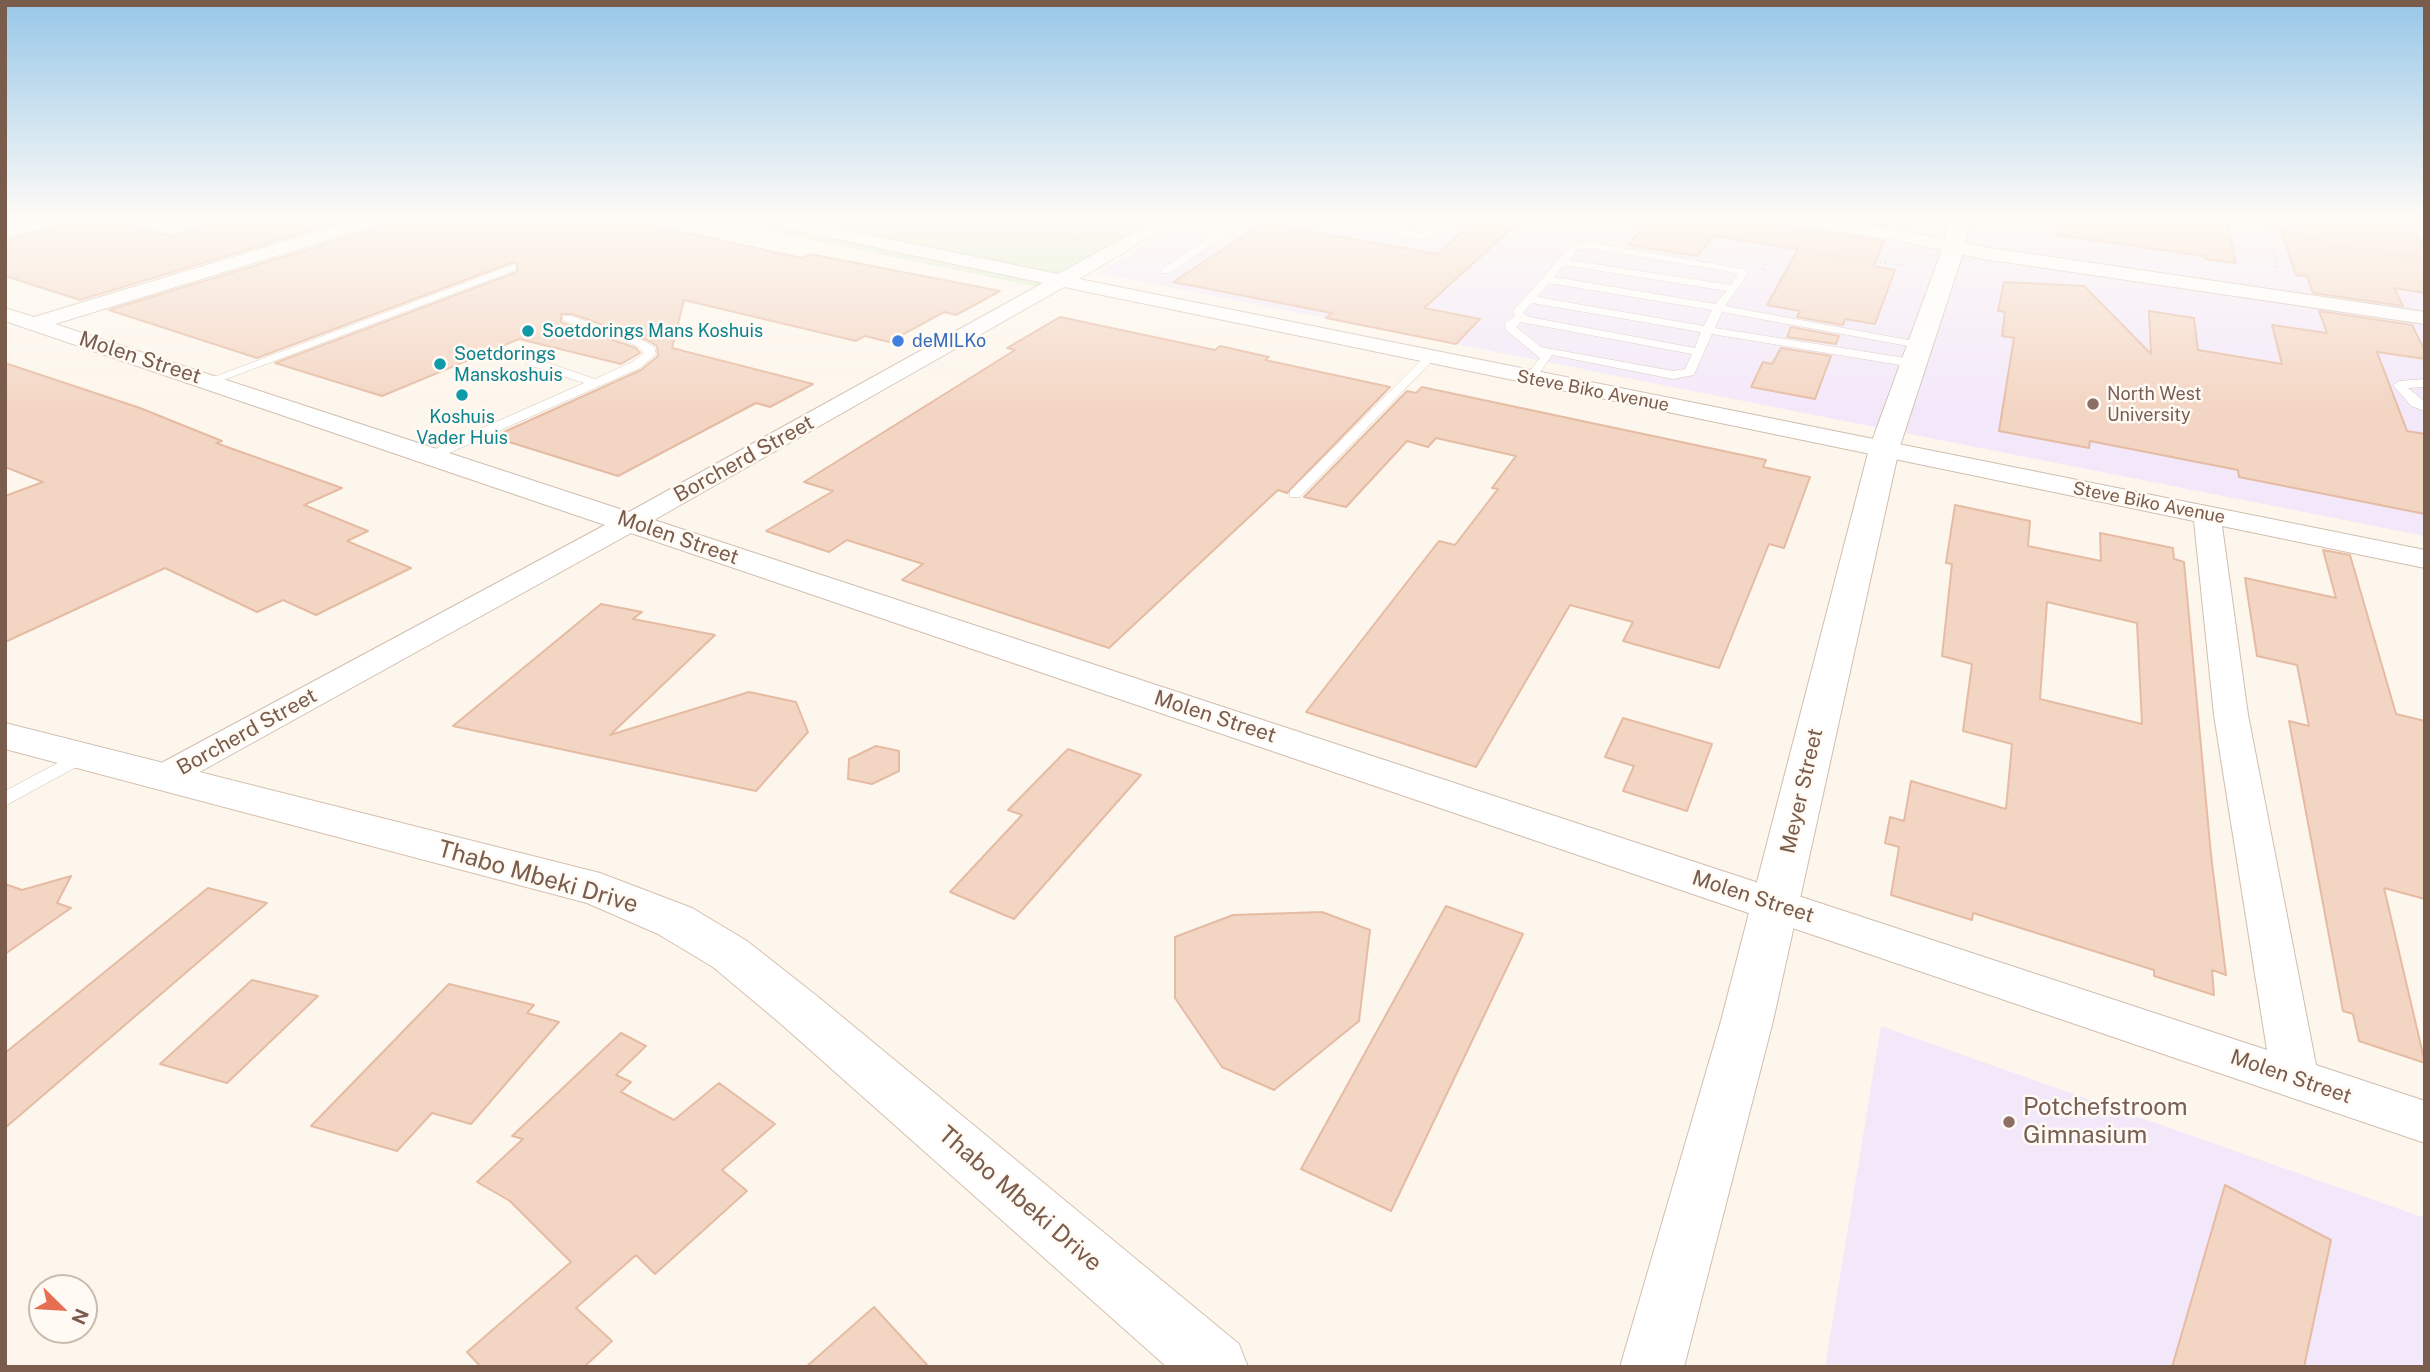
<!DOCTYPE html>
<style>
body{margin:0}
#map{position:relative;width:2430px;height:1372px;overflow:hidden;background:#fdf6ec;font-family:"Public Sans",sans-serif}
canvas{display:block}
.frame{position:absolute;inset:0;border:7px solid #7a5c4d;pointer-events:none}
.north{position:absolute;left:28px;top:1274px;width:70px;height:70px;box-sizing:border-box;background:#fffaf3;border:2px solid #cabbb1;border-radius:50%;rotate:114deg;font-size:19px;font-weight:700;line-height:28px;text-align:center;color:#7a5c4d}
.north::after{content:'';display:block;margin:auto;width:24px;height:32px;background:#e76f51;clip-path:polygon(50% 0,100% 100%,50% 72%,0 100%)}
</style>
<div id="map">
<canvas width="2430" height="1372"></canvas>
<div class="frame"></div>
<div class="north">N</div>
</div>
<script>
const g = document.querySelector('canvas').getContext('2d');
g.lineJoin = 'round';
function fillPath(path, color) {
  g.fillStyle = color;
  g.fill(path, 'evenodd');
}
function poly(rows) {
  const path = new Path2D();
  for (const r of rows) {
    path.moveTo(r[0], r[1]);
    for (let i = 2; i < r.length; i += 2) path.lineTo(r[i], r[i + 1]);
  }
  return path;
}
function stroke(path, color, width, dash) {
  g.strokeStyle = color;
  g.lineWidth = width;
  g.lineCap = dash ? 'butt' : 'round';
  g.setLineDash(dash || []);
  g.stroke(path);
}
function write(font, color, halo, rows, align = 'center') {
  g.font = font + ' "Public Sans",sans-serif';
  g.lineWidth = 5;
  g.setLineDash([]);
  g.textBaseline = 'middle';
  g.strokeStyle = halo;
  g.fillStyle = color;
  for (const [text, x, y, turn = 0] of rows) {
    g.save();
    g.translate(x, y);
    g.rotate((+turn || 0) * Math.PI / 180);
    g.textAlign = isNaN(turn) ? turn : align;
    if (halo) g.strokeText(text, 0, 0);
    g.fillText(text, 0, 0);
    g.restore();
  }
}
fillPath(poly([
 [1190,218,2425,218,2425,536,1097,273],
 [1881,1026,2425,1218,2425,1367,1825,1367]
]), '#f3e8fa');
fillPath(poly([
 [705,218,1171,218,1047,289]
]), '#d8ecc9');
const building = poly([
 [86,218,99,218,171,236,233,218,352,218,80,300,5,276,5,240,86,218],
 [393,218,618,218,802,258,810,254,1000,291,956,315,944,312,889,342,865,336,856,341,684,300,672,348,813,384,770,407,756,403,618,476,493,437,641,370,658,356,657,346,647,340,572,314,561,314,561,322,636,348,640,353,621,364,519,339,382,396,275,363,517,272,517,263,511,263,257,358,109,310,388,225,393,218],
 [1479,218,1523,218,1424,308,1480,319,1456,344,1326,318,1332,313,1173,282,1263,223,1437,254,1479,218],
 [1652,218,1704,223,1704,218,1767,218,1778,226,1884,241,1874,266,1895,270,1875,324,1845,319,1843,325,1797,317,1800,311,1767,305,1798,249,1713,236,1698,256,1628,245,1652,218],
 [1835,218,1892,218,1889,226,1835,218],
 [2058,218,2226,218,2236,263,2205,259,2205,256,2057,235,2058,218],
 [2277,218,2407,218,2425,250,2425,293,2394,288,2403,306,2313,293,2307,276,2296,275,2277,218],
 [2004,282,2084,286,2151,354,2149,311,2194,318,2198,350,2282,364,2272,325,2327,333,2319,311,2412,325,2425,351,2425,359,2377,352,2407,431,2425,434,2425,514,2239,477,2238,470,2090,441,2089,448,1999,431,2014,338,2002,336,2005,312,1998,311,2004,282],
 [1060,317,1215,350,1220,346,1269,357,1265,360,1390,387,1287,493,1278,490,1109,648,902,580,923,564,847,540,829,552,766,531,833,491,804,482,1015,350,1007,348,1060,317],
 [1791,327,1839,336,1836,344,1787,337,1791,327],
 [1781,348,1831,356,1815,399,1751,387,1763,362,1772,364,1781,348],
 [5,363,140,408,222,441,216,443,342,488,304,505,368,531,347,541,411,568,316,615,283,600,257,612,165,568,5,642,5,496,43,482,5,467,5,363],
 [1422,387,1766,460,1763,467,1810,477,1784,548,1769,544,1719,668,1623,641,1633,622,1570,605,1476,767,1306,712,1439,541,1455,545,1498,489,1492,488,1516,456,1436,438,1428,447,1407,441,1346,507,1304,497,1407,391,1416,393,1422,387],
 [1955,505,2030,521,2028,546,2101,561,2100,533,2173,548,2174,559,2184,562,2211,855,2226,975,2212,970,2214,995,2154,976,2154,970,1973,913,1972,920,1891,895,1899,847,1885,843,1890,817,1904,821,1911,781,2006,809,2012,744,1963,731,1972,664,1942,656,1952,564,1946,563,1955,505],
 [2047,602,2137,623,2142,724,2040,699,2047,602],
 [2323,550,2350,555,2396,714,2425,721,2425,899,2384,888,2425,1063,2359,1041,2353,1014,2343,1011,2289,721,2309,726,2297,665,2257,656,2245,578,2336,598,2323,550],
 [601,604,642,612,633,619,715,635,610,735,749,692,796,702,808,732,756,791,453,726,601,604],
 [1623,718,1712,744,1687,811,1623,791,1634,766,1605,757,1623,718],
 [876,746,899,751,899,771,872,784,848,779,849,759,876,746],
 [1068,749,1141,775,1014,919,950,892,1022,815,1008,810,1068,749],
 [71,876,57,903,71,908,5,954,5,884,22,890,71,876],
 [208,888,267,903,5,1128,5,1053,208,888],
 [1446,906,1523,934,1391,1211,1301,1169,1446,906],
 [1322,912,1370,930,1359,1021,1274,1090,1222,1067,1175,998,1175,937,1233,915,1322,912],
 [252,980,318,996,227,1083,160,1064,252,980],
 [449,984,534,1005,527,1013,559,1022,471,1124,432,1113,397,1151,311,1126,449,984],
 [621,1033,646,1046,616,1075,631,1082,621,1092,674,1120,719,1083,775,1124,722,1170,747,1191,655,1274,636,1255,576,1308,612,1341,584,1367,481,1367,467,1352,571,1262,510,1201,477,1182,523,1139,512,1136,621,1033],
 [2225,1185,2331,1240,2304,1367,2172,1367,2225,1185],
 [874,1307,929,1367,806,1367,874,1307]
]);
fillPath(building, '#f3d5c3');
stroke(building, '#e6bba3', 2);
const service = poly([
 [1239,218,1250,218,1170,273,1162,273,1162,269,1239,218],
 [1298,218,1322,218,1418,233,1426,232,1441,218,1452,218,1432,236,1418,239,1298,218],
 [1589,242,1744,269,1747,275,1725,306,1919,342,1925,345,1919,348,1722,312,1715,328,1912,359,1918,363,1912,367,1712,334,1694,375,1673,379,1552,355,1534,381,1526,381,1524,378,1540,358,1506,330,1505,323,1515,316,1513,311,1571,246,1589,242],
 [1589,248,1736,273,1737,275,1731,285,1569,260,1577,250,1589,248],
 [1564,265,1727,291,1715,304,1554,277,1564,265],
 [1549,283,1712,310,1704,326,1537,297,1549,283],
 [1532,303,1701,332,1695,348,1529,317,1523,313,1532,303],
 [1521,322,1526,323,1692,354,1685,369,1673,371,1541,347,1516,327,1521,322],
 [512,265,516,266,516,270,213,384,203,381,512,265],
 [563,316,571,316,646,342,654,347,656,354,640,368,438,458,428,458,428,452,584,383,526,364,526,358,534,358,595,379,632,362,644,353,638,346,563,320,563,316],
 [1425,356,1435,358,1300,497,1290,497,1290,491,1425,356],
 [2425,379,2425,387,2408,388,2425,402,2425,411,2411,406,2393,385,2399,381,2425,379],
 [82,750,91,756,89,760,5,806,5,791,82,750]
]);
const minor = poly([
 [362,218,390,218,387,222,55,324,629,512,1043,283,762,223,753,218,788,218,1058,274,1160,218,1182,218,1079,279,2425,550,2425,568,2222,526,2248,715,2316,1065,2425,1101,2425,1143,631,533,178,784,165,788,152,784,147,776,152,768,605,525,5,321,5,308,34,317,362,218],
 [1064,287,2194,521,2214,715,2267,1050,654,520,1064,287],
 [1769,218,1816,218,1896,230,1984,247,2425,312,2425,324,1984,259,1896,240,1778,223,1769,218]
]);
const tertiary = poly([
 [1949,218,1969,218,1965,247,1899,449,1773,1021,1684,1367,1620,1367,1721,1021,1869,449,1943,247,1949,218]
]);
const secondary = poly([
 [5,723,600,873,692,908,747,941,817,996,1239,1344,1248,1367,1167,1367,781,1024,713,967,658,934,587,903,5,749,5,723]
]);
stroke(service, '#d1beb0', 1);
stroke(minor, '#d1beb0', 2);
stroke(tertiary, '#d1beb0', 2);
stroke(secondary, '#d6c0b0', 2);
stroke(poly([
 [1027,218,1080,242],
 [1716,218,1754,224],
 [2268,218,2277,274],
 [2270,228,2287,230,2339,247,2425,258],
 [1762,269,1778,247,1902,266,1904,259]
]), '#d9b8a5', 2.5, [1, 3.5]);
fillPath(service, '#fff');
fillPath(minor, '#fff');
fillPath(tertiary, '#fff');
fillPath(secondary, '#fff');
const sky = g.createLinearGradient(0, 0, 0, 410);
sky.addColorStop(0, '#97c7e8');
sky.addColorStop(0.53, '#fefbf6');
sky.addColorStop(1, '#fefbf600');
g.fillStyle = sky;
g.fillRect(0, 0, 2430, 410);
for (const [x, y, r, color] of [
 [528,331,7,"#0f9aa8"],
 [898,341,7,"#3f7fe0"],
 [440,364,7,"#0f9aa8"],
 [462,395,7,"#0f9aa8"],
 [2093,404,7,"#8d6e63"],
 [2009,1122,7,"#8d6e63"]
]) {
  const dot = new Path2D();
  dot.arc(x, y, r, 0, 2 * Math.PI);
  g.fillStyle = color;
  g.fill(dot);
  stroke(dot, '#fffaf3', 2.5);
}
write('18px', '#0d838f', '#fffaf3', [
 ["Soetdorings Mans Koshuis",542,331],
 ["Soetdorings",454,354],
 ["Manskoshuis",454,375],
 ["Koshuis",462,417,"center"],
 ["Vader Huis",462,438,"center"]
], 'left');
write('18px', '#366cbe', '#fffaf3', [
 ["deMILKo",912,341]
], 'left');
write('18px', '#7a5c4d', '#fffaf3', [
 ["Steve Biko Avenue",1593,391,11],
 ["Steve Biko Avenue",2149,503,11]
]);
write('18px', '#785e54', '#fffaf3', [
 ["North West",2107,394],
 ["University",2107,415]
], 'left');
write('21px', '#7a5c4d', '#fffaf3', [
 ["Molen Street",140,358,18],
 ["Borcherd Street",744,459,-29],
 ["Molen Street",678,538,19],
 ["Molen Street",1215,717,18],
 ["Borcherd Street",247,732,-29],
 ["Meyer Street",1802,791,-77],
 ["Molen Street",1753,897,18],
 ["Molen Street",2291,1077,19]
]);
write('24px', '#7a5c4d', '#fffaf3', [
 ["Thabo Mbeki Drive",538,877,16],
 ["Thabo Mbeki Drive",1020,1199,41]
]);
write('24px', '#785e54', '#fffaf3', [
 ["Potchefstroom",2023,1108],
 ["Gimnasium",2023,1136]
], 'left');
</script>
